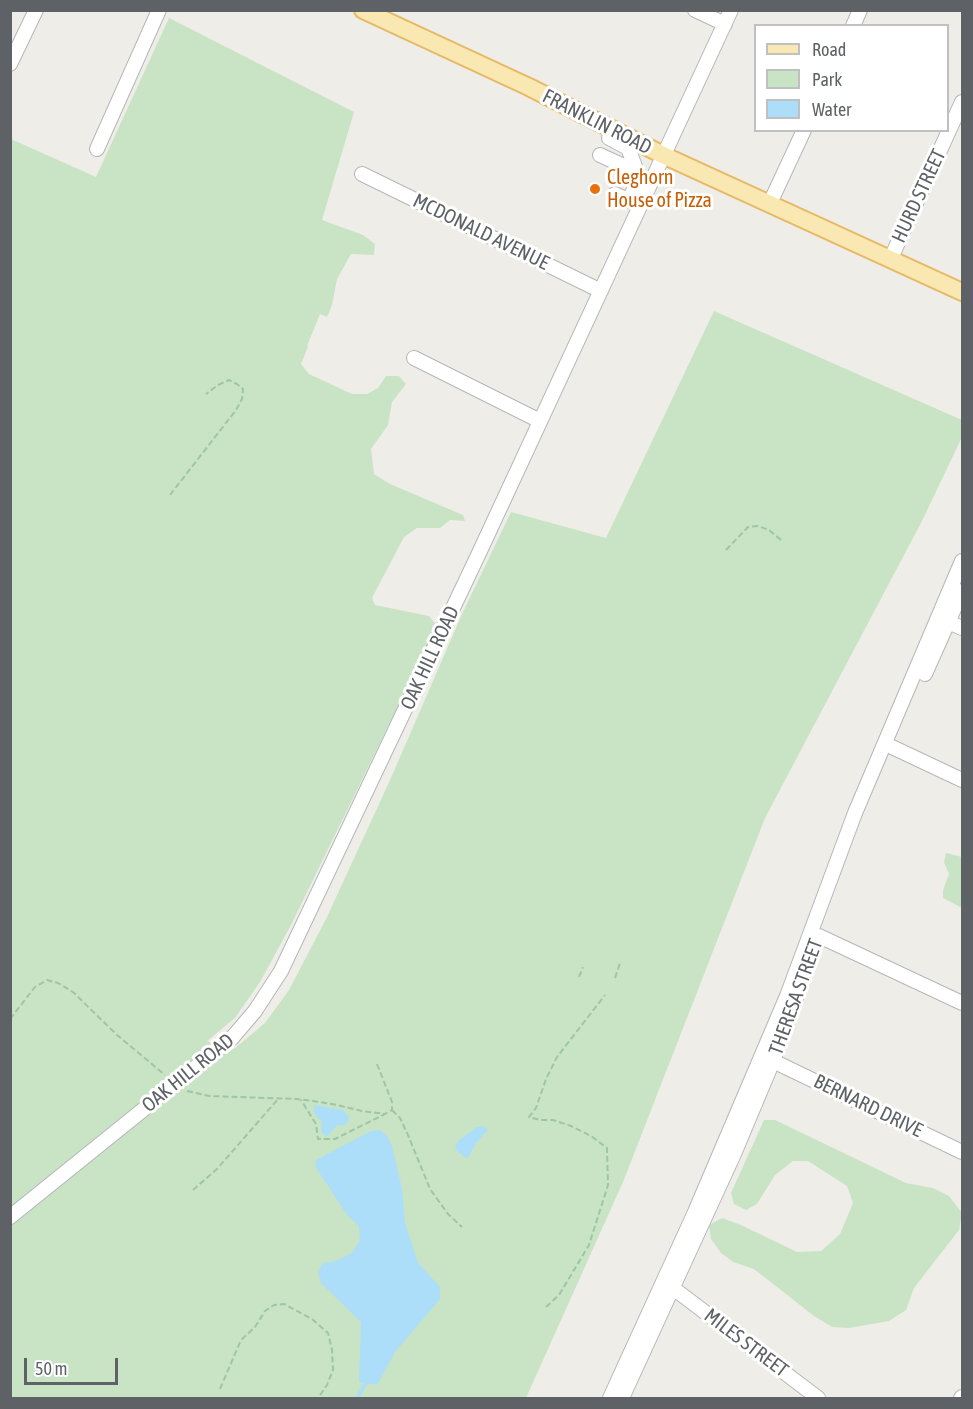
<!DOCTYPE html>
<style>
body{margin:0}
#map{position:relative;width:973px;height:1409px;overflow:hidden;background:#efede7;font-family:"Asap Condensed",sans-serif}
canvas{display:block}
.frame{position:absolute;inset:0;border:12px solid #5e6266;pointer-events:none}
.legend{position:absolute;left:754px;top:24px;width:195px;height:108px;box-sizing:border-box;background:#fff;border:2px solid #bfc0c2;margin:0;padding:8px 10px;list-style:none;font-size:18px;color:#5e6266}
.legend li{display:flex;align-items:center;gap:12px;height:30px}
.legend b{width:30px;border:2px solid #bfc0c2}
.scale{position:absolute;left:24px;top:1358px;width:94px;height:27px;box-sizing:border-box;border:3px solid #5e6266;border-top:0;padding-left:8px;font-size:18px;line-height:21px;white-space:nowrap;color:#5e6266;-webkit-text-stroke:4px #fff;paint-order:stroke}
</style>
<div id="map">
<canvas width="973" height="1409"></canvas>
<div class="frame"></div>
<ul class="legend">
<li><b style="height:8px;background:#f9e8b2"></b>Road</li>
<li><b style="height:16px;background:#c8e4c5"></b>Park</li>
<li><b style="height:16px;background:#addef9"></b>Water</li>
</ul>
<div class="scale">50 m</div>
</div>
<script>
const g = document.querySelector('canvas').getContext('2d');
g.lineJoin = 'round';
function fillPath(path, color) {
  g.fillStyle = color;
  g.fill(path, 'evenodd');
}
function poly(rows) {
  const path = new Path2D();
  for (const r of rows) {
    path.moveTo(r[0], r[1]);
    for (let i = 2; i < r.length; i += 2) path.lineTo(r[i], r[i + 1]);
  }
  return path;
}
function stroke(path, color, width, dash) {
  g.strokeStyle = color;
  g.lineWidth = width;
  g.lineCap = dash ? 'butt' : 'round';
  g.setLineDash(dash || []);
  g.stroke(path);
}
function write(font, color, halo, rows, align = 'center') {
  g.font = font + ' "Asap Condensed",sans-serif';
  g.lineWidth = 6;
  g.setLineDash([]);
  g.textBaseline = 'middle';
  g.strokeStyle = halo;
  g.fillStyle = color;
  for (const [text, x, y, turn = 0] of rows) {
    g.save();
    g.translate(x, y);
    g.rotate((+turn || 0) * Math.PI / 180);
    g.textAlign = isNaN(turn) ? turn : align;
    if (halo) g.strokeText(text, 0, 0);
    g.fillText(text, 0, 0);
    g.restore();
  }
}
fillPath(poly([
 [169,18,354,112,322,220,363,235,375,244,374,255,351,254,337,279,332,305,327,317,320,314,307,346,308,347,301,364,309,374,352,394,367,394,378,388,386,376,399,376,406,384,392,402,388,425,371,449,374,474,390,484,463,515,465,521,450,520,440,528,417,528,404,537,372,598,375,605,429,616,437,626,291,925,260,982,235,1018,207,1041,234,1049,265,1023,289,990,327,917,390,780,463,612,511,512,606,538,714,311,962,420,962,437,922,521,765,818,623,1182,526,1398,11,1398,11,139,96,177],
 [946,853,962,857,962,908,943,898,943,890,949,874,944,862],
 [764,1120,775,1120,906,1183,933,1188,949,1196,962,1213,959,1230,914,1288,906,1310,889,1321,849,1328,832,1327,814,1316,754,1269,733,1262,721,1253,711,1239,709,1225,722,1218,741,1225,797,1252,821,1251,840,1234,853,1203,847,1186,808,1161,793,1161,775,1175,757,1204,746,1210,734,1204,731,1193]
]), '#c8e4c5');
fillPath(poly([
 [314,1105,343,1110,349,1117,348,1121,345,1125,336,1126,328,1136,324,1135,321,1131,322,1122,314,1113],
 [483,1126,488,1130,476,1143,470,1155,466,1158,457,1151,455,1146,458,1141,477,1127],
 [380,1130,387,1136,392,1146,402,1189,405,1223,418,1263,440,1287,440,1299,395,1352,377,1385,359,1382,361,1322,321,1283,318,1272,323,1263,336,1261,352,1253,360,1240,359,1226,347,1215,315,1166,316,1160,371,1131]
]), '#addef9');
stroke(poly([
 [357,1398,366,1383]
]), '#addef9', 4);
const minor = poly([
 [695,10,725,24],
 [853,26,860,10],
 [10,64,36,10],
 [613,130,609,138,628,148,639,177,629,201],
 [97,149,159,10],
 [600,155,637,172],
 [362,174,601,291],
 [615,194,637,204],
 [770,203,804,130],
 [891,258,962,102],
 [414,358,540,421],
 [948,622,962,628],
 [925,674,962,591],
 [892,747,962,780],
 [819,936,962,1003],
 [773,1061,962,1152],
 [10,1217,232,1038,255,1011,281,971,480,551,731,10],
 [673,1288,818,1398],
 [610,1398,695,1212,787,996,855,813,962,561],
 [622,1398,734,1154,773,1061,799,990],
 [961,1398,962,1397]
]);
const major = poly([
 [363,10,529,87,665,156,962,292]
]);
stroke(minor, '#b4b7ba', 16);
stroke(major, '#e7b967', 20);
stroke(poly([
 [170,495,236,410,242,399,243,389,237,384,229,380,218,385,206,394],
 [726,550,748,527,758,526,769,530,781,540],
 [579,977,583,967],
 [615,978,620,963],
 [10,1019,35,987,47,980,58,983,73,992,117,1035,165,1075],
 [377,1064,392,1102,392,1110,385,1114],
 [187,1091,209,1096,297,1099,313,1101,337,1105,362,1111,385,1114,335,1139,318,1139,316,1124,301,1100],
 [392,1110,400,1118,408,1135,430,1189,448,1214,462,1227],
 [193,1190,217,1169,279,1098],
 [546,1307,559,1295,589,1245,608,1185,607,1148,591,1136,571,1126,553,1120,540,1120,529,1117,536,1108,546,1079,557,1057,605,995],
 [220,1389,241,1340,255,1327,265,1311,274,1305,284,1304,312,1319,328,1333,332,1350,333,1370,327,1385,318,1398]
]), '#9ec5a6', 2, [6, 3]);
stroke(minor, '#fff', 14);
stroke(major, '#f9e8b2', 16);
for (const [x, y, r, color] of [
 [595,189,6,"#e8710a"]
]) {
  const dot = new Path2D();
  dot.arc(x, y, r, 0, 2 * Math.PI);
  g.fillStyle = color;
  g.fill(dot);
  stroke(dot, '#fff', 2);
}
write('20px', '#5e6266', '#fff', [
 ["FRANKLIN ROAD",597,122,27],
 ["HURD STREET",919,196,-65],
 ["MCDONALD AVENUE",481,232,26],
 ["OAK HILL ROAD",430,658,-65],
 ["THERESA STREET",796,997,-70],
 ["OAK HILL ROAD",188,1073,-39],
 ["BERNARD DRIVE",868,1106,26],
 ["MILES STREET",746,1343,37]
]);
write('20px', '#c56008', '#fff', [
 ["Cleghorn",607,178],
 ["House of Pizza",607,201]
], 'left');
</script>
